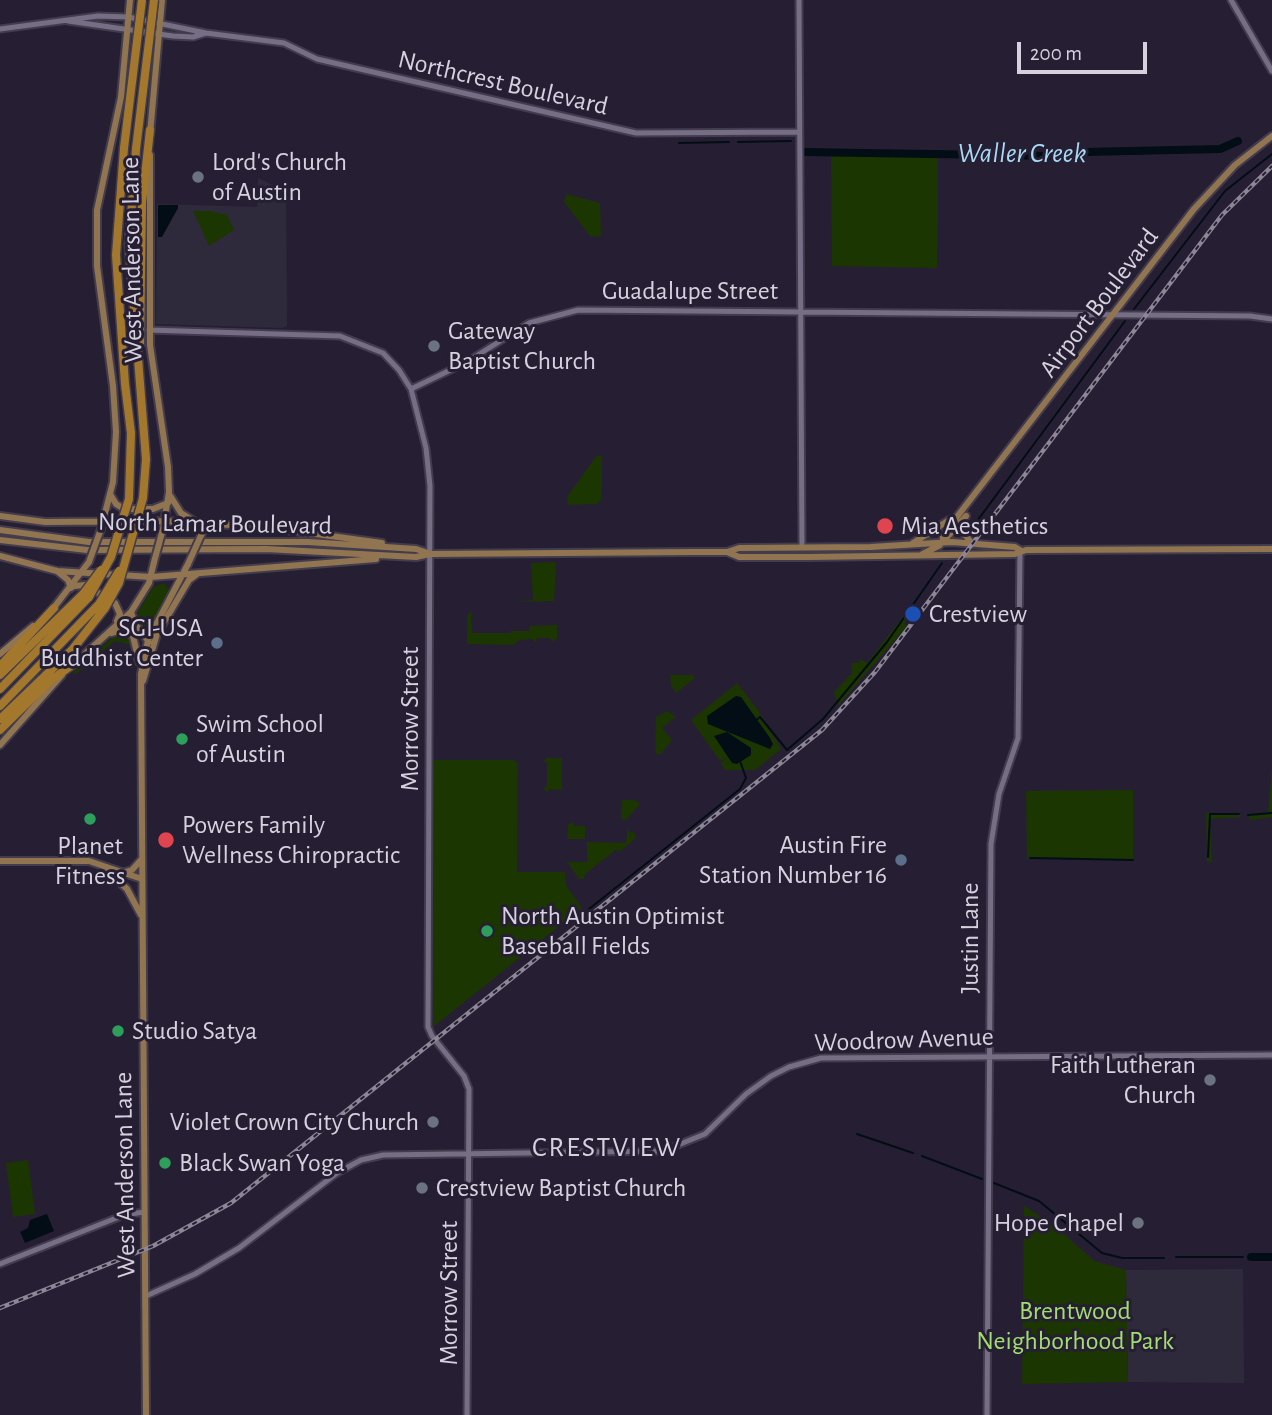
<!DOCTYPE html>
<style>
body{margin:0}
#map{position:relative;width:1272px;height:1415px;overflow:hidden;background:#261f33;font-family:"Alegreya Sans",sans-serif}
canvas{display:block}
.scale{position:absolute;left:1017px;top:42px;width:130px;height:32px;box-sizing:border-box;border:4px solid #d5d1de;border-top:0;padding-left:9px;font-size:21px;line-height:24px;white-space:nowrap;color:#d5d1de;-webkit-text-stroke:5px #261f33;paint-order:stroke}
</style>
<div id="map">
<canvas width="1272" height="1415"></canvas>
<div class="scale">200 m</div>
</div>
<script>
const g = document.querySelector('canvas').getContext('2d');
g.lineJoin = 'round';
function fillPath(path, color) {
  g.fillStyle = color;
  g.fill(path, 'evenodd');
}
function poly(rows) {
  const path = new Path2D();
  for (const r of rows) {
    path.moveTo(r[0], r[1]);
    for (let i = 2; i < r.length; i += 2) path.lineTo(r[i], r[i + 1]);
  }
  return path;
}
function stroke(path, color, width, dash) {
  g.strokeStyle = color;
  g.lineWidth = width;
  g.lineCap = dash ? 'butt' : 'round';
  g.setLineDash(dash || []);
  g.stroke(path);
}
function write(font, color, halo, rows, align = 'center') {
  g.font = font + ' "Alegreya Sans",sans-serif';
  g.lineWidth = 6;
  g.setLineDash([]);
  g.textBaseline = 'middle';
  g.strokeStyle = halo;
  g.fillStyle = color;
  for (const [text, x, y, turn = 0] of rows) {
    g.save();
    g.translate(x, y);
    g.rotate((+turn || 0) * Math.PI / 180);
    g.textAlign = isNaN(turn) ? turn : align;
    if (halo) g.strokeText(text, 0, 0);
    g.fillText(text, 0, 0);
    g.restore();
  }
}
fillPath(poly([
 [258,178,286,192,287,326,282,328,156,324,157,204,257,207],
 [1243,1269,1244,1383,1128,1382,1126,1270]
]), '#2f2a3b');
fillPath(poly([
 [831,154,938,154,937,268,832,266],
 [566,194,600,203,601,234,599,237,590,236,564,202],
 [193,211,211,211,227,215,234,230,209,246],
 [597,455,602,457,601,501,596,504,568,505,567,497],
 [556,562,554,601,513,602,533,600,531,563],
 [164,583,171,592,146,634,134,618,153,587],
 [471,611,472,633,511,633,511,631,529,631,530,626,557,625,557,638,553,642,550,638,537,638,536,642,531,639,520,640,513,645,467,644,467,616],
 [907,611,911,614,904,624,907,626,838,706,834,692,851,674,852,663,858,663,860,659,867,663],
 [121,633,131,638,134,646,135,669,131,645,115,641,76,674,72,673,115,635],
 [670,675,693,675,695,678,676,693,671,686],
 [737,683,758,710,781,749,755,770,725,770,721,763,728,757,720,761,691,720],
 [667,711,676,717,662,728,672,740,660,755,655,753,656,717],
 [547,758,562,758,562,790,549,789,548,793,543,788,547,786,547,763,543,761],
 [433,760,514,760,518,764,517,872,565,872,566,885,582,908,433,1027],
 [1272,768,1272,817,1249,820,1249,814,1268,813],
 [1133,790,1133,859,1027,859,1026,791],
 [622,800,635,800,640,804,626,820,621,819],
 [1206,813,1240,813,1240,817,1210,819,1212,862,1207,862],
 [573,822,574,826,585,826,585,839,567,839,568,824],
 [628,824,628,830,631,833,634,832,636,838,619,852,617,849,585,874,584,879,579,879,567,862,587,862,587,842,626,843],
 [28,1160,35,1214,13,1217,6,1163],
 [1024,1206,1054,1225,1094,1261,1126,1270,1128,1382,1022,1384]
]), '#1c3601');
fillPath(poly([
 [158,205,178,205,178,208,162,237,158,237],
 [736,696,741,697,770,738,773,744,770,749,708,724,707,716],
 [727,732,751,748,751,755,737,764,732,763,714,736],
 [47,1214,54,1231,25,1243,20,1232,28,1228,30,1220]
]), '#020d15');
stroke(poly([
 [738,142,791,141],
 [679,143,729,142],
 [1134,309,1225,191,1272,154],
 [969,532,1125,321],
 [755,721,760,717,787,750,823,719,887,642,942,563],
 [1248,815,1272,813],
 [1208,857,1210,814,1239,814],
 [1030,858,1133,860],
 [589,909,740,789,746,778,740,761],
 [857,1134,913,1153],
 [922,1156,982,1179],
 [994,1183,1039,1201,1102,1253,1122,1258,1164,1258],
 [1176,1257,1243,1257]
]), '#020d15', 2);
stroke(poly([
 [804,152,1057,156,1084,152,1220,149,1238,141],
 [1251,1257,1272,1257]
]), '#020d15', 8);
const minor = poly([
 [799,0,802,547],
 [1231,0,1272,71],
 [68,21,173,36,193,37,206,33],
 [0,29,98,16,128,17,206,33,284,43,317,59,636,133,798,132],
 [149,330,340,336,383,353,399,370,411,389,426,448,430,486,428,1027,432,1036,464,1076,469,1089,467,1415],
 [411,389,465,363,529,323,578,310,1250,316,1272,319],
 [0,1264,124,1215,144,1212],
 [146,1296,195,1274,239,1248,337,1173,361,1160,383,1155,663,1151,705,1134,746,1094,771,1076,789,1067,821,1058,1272,1055],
 [987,1415,991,844,999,794,1018,738,1020,551]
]);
const major = poly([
 [150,134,162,0],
 [150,155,150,345,168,467,169,492,163,529],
 [110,494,116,504,124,509,153,509,168,503],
 [169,494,181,513,194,521],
 [0,516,45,522,164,521,265,527,382,543],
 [964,520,964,533,972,544],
 [101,529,113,482,116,432,113,386,97,266,97,210,121,97,130,0],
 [0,530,89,542,308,542,416,549,428,553],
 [0,540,87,550,266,549,416,557,430,554,693,552,727,552,739,557,810,557,1015,554,1026,550,1272,549],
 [943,542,943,535,1194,209,1235,165,1272,136],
 [913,543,951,519],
 [727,552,739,548,871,547,952,542,1015,547,1020,550],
 [921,555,940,545,966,516],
 [0,556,57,571,151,577,376,559],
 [57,571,68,580,71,588],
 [74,586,85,585,115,603,120,614,117,621],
 [52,610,89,562],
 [131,612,135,624,149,642],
 [111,633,123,630,133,636,139,662],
 [0,654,33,626],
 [75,663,131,612,149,583,154,562],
 [143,681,157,634,189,580,197,574],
 [0,745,62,675],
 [0,861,89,861,142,879],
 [108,871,127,889,141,915],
 [122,873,132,870,141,860],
 [146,1415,141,674,148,640,188,564]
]);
const highway = poly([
 [124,148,116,255,125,384,131,433,129,499],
 [136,149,129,245,146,459,143,498],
 [140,344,142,203,150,130],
 [0,666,54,608],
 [0,675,84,593],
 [0,689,89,597],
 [0,706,99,604],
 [0,719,72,650,105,608],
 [0,730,50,681,76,662]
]);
stroke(minor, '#423c4d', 9);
stroke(major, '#423c4d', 10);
stroke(highway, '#423c4d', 11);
stroke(minor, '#756e85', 5);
stroke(major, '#917450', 6);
stroke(highway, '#a3782d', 8);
const rail = poly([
 [0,1308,153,1246,231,1203,822,730,875,672,1222,215,1272,166]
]);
stroke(rail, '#8c8696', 4.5);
stroke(rail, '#261f33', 2, [5]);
const majorBridge = poly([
 [89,562,101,529],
 [154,562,163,529],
 [188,564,204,529]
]);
const highwayBridge = poly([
 [124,148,142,0],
 [136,149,154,0],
 [84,593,101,570],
 [89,597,111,557,129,499],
 [99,604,119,571],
 [105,608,119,583,143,498]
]);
stroke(majorBridge, '#423c4d', 10, []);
stroke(highwayBridge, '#423c4d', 11, []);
stroke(majorBridge, '#917450', 6);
stroke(highwayBridge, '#a3782d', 8);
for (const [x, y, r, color] of [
 [198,177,7,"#6b7280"],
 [434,346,7,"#6b7280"],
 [885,526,9,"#e0444e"],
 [913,614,9,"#1a4fb4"],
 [217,643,7,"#5c6f8a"],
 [182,739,7,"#2e9e5b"],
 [90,819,7,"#2e9e5b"],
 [166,840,9,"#e0444e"],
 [901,860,7,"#5c6f8a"],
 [487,931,7,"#2e9e5b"],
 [118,1031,7,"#2e9e5b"],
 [1210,1080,7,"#6b7280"],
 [433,1122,7,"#6b7280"],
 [165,1163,7,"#2e9e5b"],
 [422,1188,7,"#6b7280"],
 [1138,1223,7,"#6b7280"]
]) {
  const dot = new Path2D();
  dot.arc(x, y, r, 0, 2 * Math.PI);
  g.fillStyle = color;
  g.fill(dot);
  stroke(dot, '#261f33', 2.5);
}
write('26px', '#d5d1de', '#261f33', [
 ["Northcrest Boulevard",503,83,13],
 ["West Anderson Lane",132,260,-91],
 ["Guadalupe Street",690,291],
 ["Airport Boulevard",1099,303,-53],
 ["North Lamar Boulevard",215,524,1],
 ["Morrow Street",410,719,-90],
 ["Justin Lane",970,938,-90],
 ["Woodrow Avenue",904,1040,-2],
 ["West Anderson Lane",125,1175,-91],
 ["Morrow Street",449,1293,-90]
]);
write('26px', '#d5d1de', '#261f33', [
 ["Lord's Church",212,162],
 ["of Austin",212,192],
 ["Gateway",448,331],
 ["Baptist Church",448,361],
 ["Mia Aesthetics",901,526],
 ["Crestview",929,614],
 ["SGI-USA",203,628,"right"],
 ["Buddhist Center",203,658,"right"],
 ["Swim School",196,724],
 ["of Austin",196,754],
 ["Powers Family",182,825],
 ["Wellness Chiropractic",182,855],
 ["Austin Fire",887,845,"right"],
 ["Station Number 16",887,875,"right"],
 ["Planet",90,846,"center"],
 ["Fitness",90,876,"center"],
 ["North Austin Optimist",501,916],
 ["Baseball Fields",501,946],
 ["Studio Satya",132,1031],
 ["Faith Lutheran",1196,1065,"right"],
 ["Church",1196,1095,"right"],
 ["Violet Crown City Church",419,1122,"right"],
 ["Black Swan Yoga",179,1163],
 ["Crestview Baptist Church",436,1188],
 ["Hope Chapel",1124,1223,"right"]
], 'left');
write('26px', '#a1de6f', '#261f33', [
 ["Brentwood",1075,1311],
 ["Neighborhood Park",1075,1341]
]);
write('italic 28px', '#a9d9f4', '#261f33', [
 ["Waller Creek",1022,154]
]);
g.letterSpacing = '2px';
write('28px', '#d5d1de', '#261f33', [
 ["CRESTVIEW",607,1148]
]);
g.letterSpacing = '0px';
</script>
